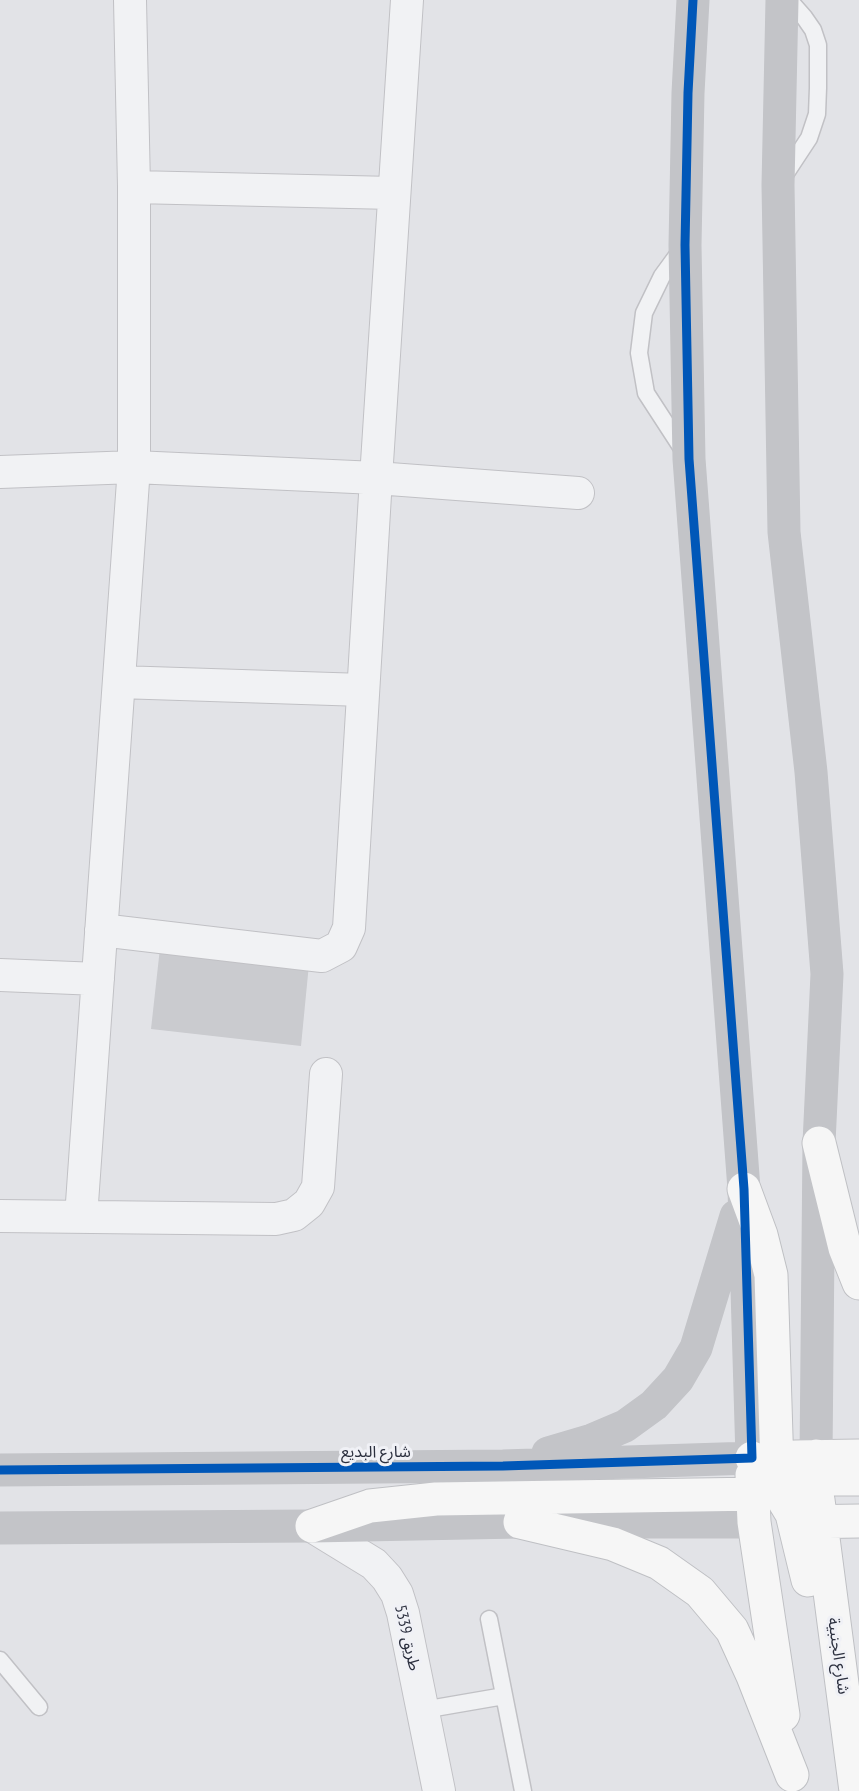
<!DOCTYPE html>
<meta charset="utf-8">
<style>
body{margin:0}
canvas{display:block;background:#e2e3e7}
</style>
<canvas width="859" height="1791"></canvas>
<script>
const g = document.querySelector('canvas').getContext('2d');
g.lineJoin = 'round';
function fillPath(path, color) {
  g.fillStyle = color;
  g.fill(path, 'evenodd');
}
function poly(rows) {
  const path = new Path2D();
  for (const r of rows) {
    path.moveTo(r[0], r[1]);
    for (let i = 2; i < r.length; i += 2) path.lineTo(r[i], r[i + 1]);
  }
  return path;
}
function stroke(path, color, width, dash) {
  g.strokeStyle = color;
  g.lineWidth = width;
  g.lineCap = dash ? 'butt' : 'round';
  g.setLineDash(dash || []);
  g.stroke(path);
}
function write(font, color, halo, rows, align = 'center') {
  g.font = font + ' "PT Sans Narrow","Noto Sans Arabic",sans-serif';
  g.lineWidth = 6;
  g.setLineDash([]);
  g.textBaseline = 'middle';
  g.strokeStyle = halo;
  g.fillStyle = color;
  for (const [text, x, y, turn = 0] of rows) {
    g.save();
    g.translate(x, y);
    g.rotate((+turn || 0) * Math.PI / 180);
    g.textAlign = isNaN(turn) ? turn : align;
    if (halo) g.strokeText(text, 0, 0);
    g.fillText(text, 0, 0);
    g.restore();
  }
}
fillPath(poly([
 [160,948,309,964,301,1046,151,1029]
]), '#cacbcf');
const lane = poly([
 [782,179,809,138,817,114,818,88,818,45,813,30,804,17,789,0],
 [681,250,662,276,644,313,639,353,646,393,685,453],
 [489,1619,523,1791],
 [0,1660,39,1707],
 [423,1710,504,1696]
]);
const street = poly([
 [134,187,393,193],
 [0,472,134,467,376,478,578,493],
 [119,682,363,690],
 [101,930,322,956,341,946,349,928,376,478,407,0],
 [0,975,98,979],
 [0,1216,276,1219,294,1215,309,1203,318,1187,326,1074],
 [81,1217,134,467,134,187,130,0],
 [312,1526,374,1564,387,1578,397,1594,403,1613,439,1791]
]);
const primary = poly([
 [819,1143,845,1248,859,1283],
 [744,1189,761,1235,771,1275,777,1468,784,1485,796,1502,801,1509,820,1521],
 [795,1457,859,1456],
 [752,1458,777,1489,792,1514,808,1580],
 [752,1475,754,1522,783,1715],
 [786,1493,804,1483,817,1479,859,1479],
 [818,1500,856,1791],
 [520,1522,613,1544,659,1563,700,1592,732,1630,753,1676,792,1775],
 [798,1522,859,1521],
 [312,1526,370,1506,436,1499,761,1494,777,1489,802,1474,816,1456]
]);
stroke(lane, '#c1c1c5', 19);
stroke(street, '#c1c1c5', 34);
stroke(primary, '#bfc0c4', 35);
stroke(lane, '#f1f2f4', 16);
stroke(street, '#f1f2f4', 32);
stroke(poly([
 [782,0,778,185,784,532,811,772,827,974,819,1143,816,1456],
 [548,1453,592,1440,625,1426,654,1405,678,1379,696,1348,736,1216],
 [0,1470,503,1466,752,1458,744,1189,689,459,685,245,688,93,693,0],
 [0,1528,312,1526,520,1522,754,1522]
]), '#c3c4c8', 33);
stroke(primary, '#f6f6f6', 33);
stroke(poly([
 [0,1470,503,1466,752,1458,744,1189,689,459,685,245,688,93,693,0]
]), '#0057b8', 9);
write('16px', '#2b2f3e', '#f0f1f6', [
 ["شارع البديع",376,1452],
 ["طريق 5339",407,1638,77],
 ["شارع الجنبية",838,1656,82]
]);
</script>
